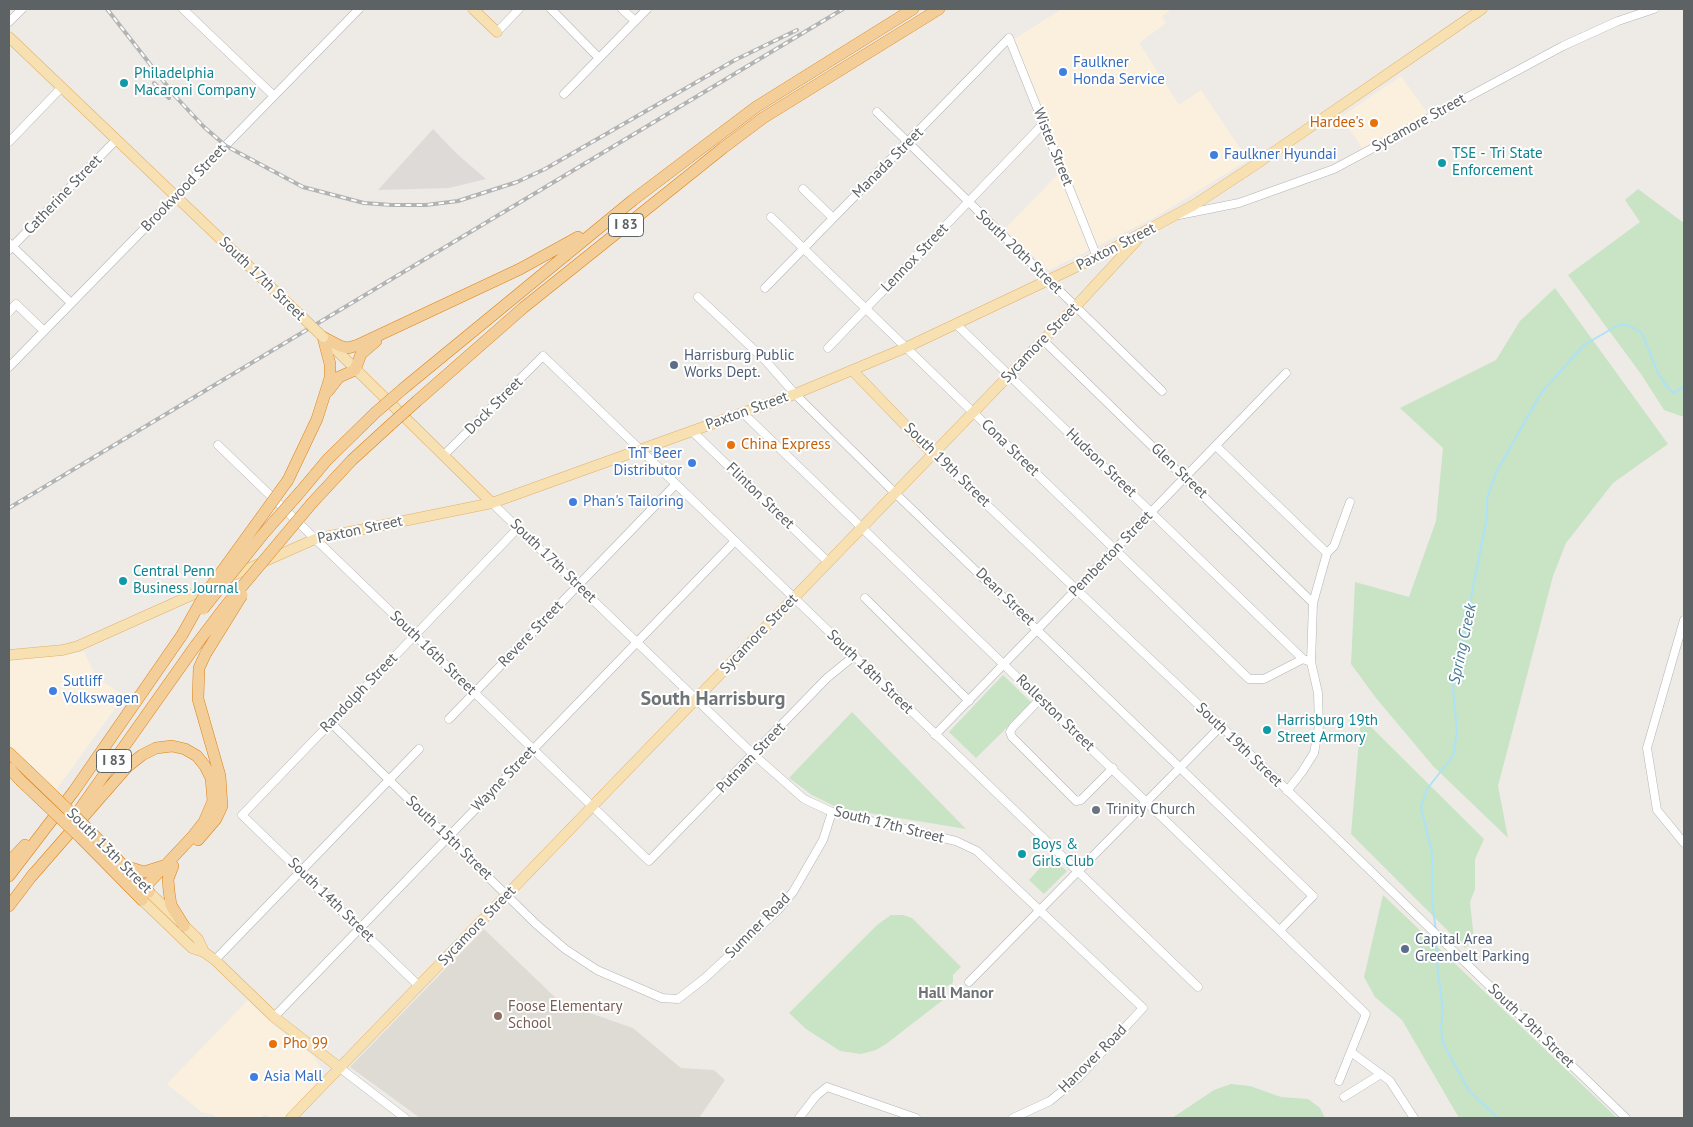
<!DOCTYPE html>
<style>
body{margin:0}
#map{position:relative;width:1693px;height:1127px;overflow:hidden;background:#eeebe6;font-family:"PT Sans",sans-serif}
canvas{display:block}
.frame{position:absolute;inset:0;border:10px solid #5d6265;pointer-events:none}
</style>
<div id="map">
<canvas width="1693" height="1127"></canvas>
<div class="frame"></div>
</div>
<script>
const g = document.querySelector('canvas').getContext('2d');
g.lineJoin = 'round';
function fillPath(path, color) {
  g.fillStyle = color;
  g.fill(path, 'evenodd');
}
function poly(rows) {
  const path = new Path2D();
  for (const r of rows) {
    path.moveTo(r[0], r[1]);
    for (let i = 2; i < r.length; i += 2) path.lineTo(r[i], r[i + 1]);
  }
  return path;
}
function stroke(path, color, width, dash) {
  g.strokeStyle = color;
  g.lineWidth = width;
  g.lineCap = dash ? 'butt' : 'round';
  g.setLineDash(dash || []);
  g.stroke(path);
}
function write(font, color, halo, rows, align = 'center') {
  g.font = font + ' "PT Sans",sans-serif';
  g.lineWidth = 4;
  g.setLineDash([]);
  g.textBaseline = 'middle';
  g.strokeStyle = halo;
  g.fillStyle = color;
  for (const [text, x, y, turn = 0] of rows) {
    g.save();
    g.translate(x, y);
    g.rotate((+turn || 0) * Math.PI / 180);
    g.textAlign = isNaN(turn) ? turn : align;
    if (halo) g.strokeText(text, 0, 0);
    g.fillText(text, 0, 0);
    g.restore();
  }
}
fillPath(poly([
 [1062,9,1172,9,1162,16,1166,23,1139,43,1179,105,1201,90,1248,160,1157,216,1049,270,1004,230,1065,167,1013,40],
 [1401,76,1428,114,1363,149,1341,117],
 [84,652,96,677,124,696,56,790,9,746,9,661],
 [248,1000,276,1027,313,1056,321,1068,318,1082,284,1118,271,1118,265,1114,260,1118,218,1118,212,1114,203,1113,167,1084]
]), '#fbf0de');
fillPath(poly([
 [433,129,457,154,486,179,449,188,378,190]
]), '#dddad8');
fillPath(poly([
 [484,929,561,1003,633,1028,681,1068,714,1070,725,1080,699,1118,420,1118,350,1067]
]), '#dedbd4');
fillPath(poly([
 [1638,189,1684,223,1684,417,1664,410,1641,374,1568,275,1640,222,1625,200],
 [1555,288,1668,444,1613,483,1566,543,1553,576,1498,786,1508,838,1433,766,1376,698,1351,664,1355,582,1409,597,1436,521,1443,448,1400,408,1496,360,1520,321],
 [1003,675,1032,703,976,758,949,732],
 [852,712,966,829,838,808,812,795,789,778],
 [1361,717,1484,839,1475,859,1475,889,1470,902,1474,939,1465,948,1351,834],
 [1050,857,1067,871,1044,894,1029,880],
 [1383,895,1617,1118,1459,1118,1402,1020,1375,997,1364,977],
 [891,915,903,915,912,918,961,967,953,975,953,983,947,986,943,1000,886,1044,876,1050,861,1054,840,1051,806,1029,789,1013,877,925],
 [1231,1084,1250,1086,1281,1097,1308,1099,1320,1108,1325,1118,1172,1118,1214,1090]
]), '#c9e3c5');
stroke(poly([
 [1436,931,1432,902,1432,853,1421,807,1427,789,1453,756,1457,732,1453,690,1456,666,1470,616,1470,603,1487,517,1487,498,1496,473,1541,393,1584,345,1620,324,1630,326,1642,333,1657,371,1665,384,1673,393,1684,387],
 [1436,938,1438,972,1443,1010,1441,1026,1443,1043,1469,1091,1498,1118]
]), '#ade2f7', 2);
const minor = poly([
 [183,9,274,96],
 [551,9,599,58],
 [622,9,635,21],
 [9,22,22,9],
 [497,32,519,9],
 [564,94,647,9],
 [877,112,1162,391],
 [9,142,62,87],
 [803,189,833,218],
 [1179,215,1239,203,1334,169,1563,46,1618,21,1654,9],
 [771,217,1249,679,1264,679,1303,659],
 [9,243,71,303],
 [9,250,116,140],
 [765,288,1009,38,1097,257],
 [698,297,765,360,795,394,895,493,1313,896,1281,929],
 [9,312,16,304,44,331],
 [956,324,1303,659,1311,662],
 [1043,340,1313,603],
 [828,348,1044,123],
 [9,367,359,9],
 [743,413,1366,1014,1339,1081],
 [692,431,828,562],
 [218,445,649,861,827,678,854,656],
 [1216,446,1327,553],
 [933,454,1221,726,1626,1118],
 [444,455,543,356,1198,987],
 [492,503,753,754,804,799,832,812,956,841,977,851,1143,1008,1078,1078,1050,1101,1013,1118],
 [865,598,969,701],
 [1684,620,1647,748,1657,810,1684,843],
 [1040,699,1013,727,1010,732,1012,737,1076,801,1081,800,1113,768],
 [449,719,676,484],
 [331,723,536,924,565,949,597,970,662,998,678,999,705,978,778,910,793,892,823,840,832,812],
 [935,735,1286,373],
 [1287,791,1302,772,1314,753,1319,726,1318,693,1311,662,1313,603,1327,553,1334,546,1350,502],
 [215,960,419,749],
 [969,982,1221,726],
 [419,986,242,815,518,528],
 [274,1017,735,541],
 [1351,1052,1390,1081,1414,1118],
 [340,1068,405,1118],
 [1344,1097,1381,1074],
 [799,1118,816,1096,827,1087,916,1118]
]);
const major = poly([
 [473,9,497,32],
 [9,37,298,313],
 [327,341,492,503],
 [853,371,933,454],
 [227,578,315,539,492,503,795,394,905,348,1097,257,1194,205,1255,165,1482,9],
 [9,655,63,650,78,646,212,586],
 [149,892,198,939,204,952],
 [142,900,192,948,204,952,215,960,274,1017,340,1068],
 [291,1118,1076,306,1137,240]
]);
const highway = poly([
 [323,337,340,346,348,348,358,345,520,269,578,237],
 [404,388,633,200,756,107,913,9],
 [328,391,339,377,355,370,361,354,376,341],
 [417,401,523,308,723,148,763,118,939,9],
 [288,480,317,419,330,378,330,364,323,337],
 [301,491,327,460,375,413],
 [312,503,352,460,388,427],
 [9,753,27,770],
 [9,768,20,780],
 [70,823,196,645],
 [85,826,149,892],
 [81,838,142,900],
 [198,840,216,819,222,806,220,776,198,699,199,668,206,653],
 [9,862,25,845],
 [173,866,168,879,169,891,171,905,184,926],
 [128,867,144,872,163,866],
 [9,876,74,791,182,635],
 [31,877,127,767,142,755,156,748,172,746,185,749,197,756,205,766,211,778,213,801,204,822,193,836,145,887,142,900],
 [9,906,34,873]
]);
stroke(minor, '#b1b4b7', 9);
stroke(major, '#e4af69', 11);
stroke(highway, '#de8116', 12);
stroke(minor, '#fff', 8);
stroke(major, '#f7e1b2', 10);
stroke(highway, '#f3ce98', 11);
const rail = poly([
 [107,9,175,96,204,127,226,146,303,187,364,203,392,205,426,205,458,201,517,182,545,169,735,60,797,30],
 [154,83,169,98],
 [9,508,843,9]
]);
stroke(rail, '#b2b3b3', 4);
stroke(rail, '#fff', 2, [5.5]);
const majorBridge = poly([
 [298,313,323,337]
]);
const highwayBridge = poly([
 [375,413,404,388],
 [388,427,417,401],
 [203,609,264,533,301,491],
 [182,635,204,596,288,480],
 [196,645,224,608,312,503],
 [206,653,242,595],
 [27,770,85,826],
 [20,780,81,838]
]);
stroke(majorBridge, '#e4af69', 11, []);
stroke(highwayBridge, '#de8116', 12, []);
stroke(majorBridge, '#f7e1b2', 10);
stroke(highwayBridge, '#f3ce98', 11);
for (const [x, y, r, color] of [
 [1063,72,5,"#3f7fe0"],
 [124,83,5,"#0f9aa8"],
 [1374,123,5,"#e8710a"],
 [1214,155,5,"#3f7fe0"],
 [1442,163,5,"#0f9aa8"],
 [674,365,5,"#5c6f8a"],
 [731,445,5,"#e8710a"],
 [692,463,5,"#3f7fe0"],
 [573,502,5,"#3f7fe0"],
 [123,581,5,"#0f9aa8"],
 [53,691,5,"#3f7fe0"],
 [1267,730,5,"#0f9aa8"],
 [1096,810,5,"#6b7280"],
 [1022,854,5,"#0f9aa8"],
 [1405,949,5,"#5c6f8a"],
 [498,1016,5,"#8d6e63"],
 [273,1044,5,"#e8710a"],
 [254,1077,5,"#3f7fe0"]
]) {
  const dot = new Path2D();
  dot.arc(x, y, r, 0, 2 * Math.PI);
  g.fillStyle = color;
  g.fill(dot);
  stroke(dot, '#fff', 2);
}
for (const [x, y, w] of [
 [626,225,35],
 [114,761,35]
]) {
  const box = new Path2D();
  box.roundRect(x - w / 2, y - 11.5, w, 23, 4);
  g.fillStyle = '#fff';
  g.fill(box);
  stroke(box, '#5d6265', 1);
}
write('bold 14px', '#5d6265', null, [
 ["I 83",626,225],
 ["I 83",114,761]
]);
write('15px', '#366cbe', '#fff', [
 ["Faulkner",1073,63],
 ["Honda Service",1073,80],
 ["Faulkner Hyundai",1224,155],
 ["TnT Beer",682,454,"right"],
 ["Distributor",682,471,"right"],
 ["Phan's Tailoring",583,502],
 ["Sutliff",63,682],
 ["Volkswagen",63,699],
 ["Asia Mall",264,1077]
], 'left');
write('15px', '#0d838f', '#fff', [
 ["Philadelphia",134,74],
 ["Macaroni Company",134,91],
 ["TSE - Tri State",1452,154],
 ["Enforcement",1452,171],
 ["Central Penn",133,572],
 ["Business Journal",133,589],
 ["Harrisburg 19th",1277,721],
 ["Street Armory",1277,738],
 ["Boys &",1032,845],
 ["Girls Club",1032,862]
], 'left');
write('15px', '#c56008', '#fff', [
 ["Hardee's",1364,123,"right"],
 ["China Express",741,445],
 ["Pho 99",283,1044]
], 'left');
write('15px', '#5d6265', '#fff', [
 ["Sycamore Street",1419,123,-29],
 ["Wister Street",1053,147,68],
 ["Manada Street",888,163,-45],
 ["Brookwood Street",184,188,-46],
 ["Catherine Street",63,195,-46],
 ["Paxton Street",1116,247,-27],
 ["South 20th Street",1019,252,44],
 ["Lennox Street",915,258,-46],
 ["South 17th Street",262,279,44],
 ["Sycamore Street",1040,343,-46],
 ["Dock Street",494,406,-45],
 ["Paxton Street",747,411,-20],
 ["Cona Street",1010,448,44],
 ["Hudson Street",1101,463,44],
 ["South 19th Street",947,465,44],
 ["Glen Street",1179,471,44],
 ["Flinton Street",760,496,44],
 ["Paxton Street",360,530,-12],
 ["Pemberton Street",1111,554,-46],
 ["South 17th Street",553,561,44],
 ["Dean Street",1005,597,44],
 ["Revere Street",531,634,-46],
 ["Sycamore Street",759,634,-46],
 ["South 16th Street",433,653,44],
 ["South 18th Street",870,672,44],
 ["Randolph Street",359,693,-46],
 ["Rolleston Street",1055,713,44],
 ["South 19th Street",1239,745,44],
 ["Putnam Street",751,758,-46],
 ["Wayne Street",504,779,-46],
 ["South 17th Street",889,825,14],
 ["South 15th Street",449,838,44],
 ["South 13th Street",109,851,45],
 ["South 14th Street",331,900,44],
 ["Sycamore Street",477,926,-46],
 ["Sumner Road",758,926,-45],
 ["South 19th Street",1531,1026,44],
 ["Hanover Road",1093,1059,-45]
]);
write('15px', '#4e5e75', '#fff', [
 ["Harrisburg Public",684,356],
 ["Works Dept.",684,373],
 ["Capital Area",1415,940],
 ["Greenbelt Parking",1415,957]
], 'left');
write('15px', '#5b616d', '#fff', [
 ["Trinity Church",1106,810]
], 'left');
write('15px', '#785e54', '#fff', [
 ["Foose Elementary",508,1007],
 ["School",508,1024]
], 'left');
write('italic 16px', '#447a97', '#fff', [
 ["Spring Creek",1463,644,-78]
]);
write('bold 16px', '#6f7477', '#fff', [
 ["Hall Manor",956,993]
]);
write('bold 20px', '#6f7477', '#fff', [
 ["South Harrisburg",713,699]
]);
</script>
